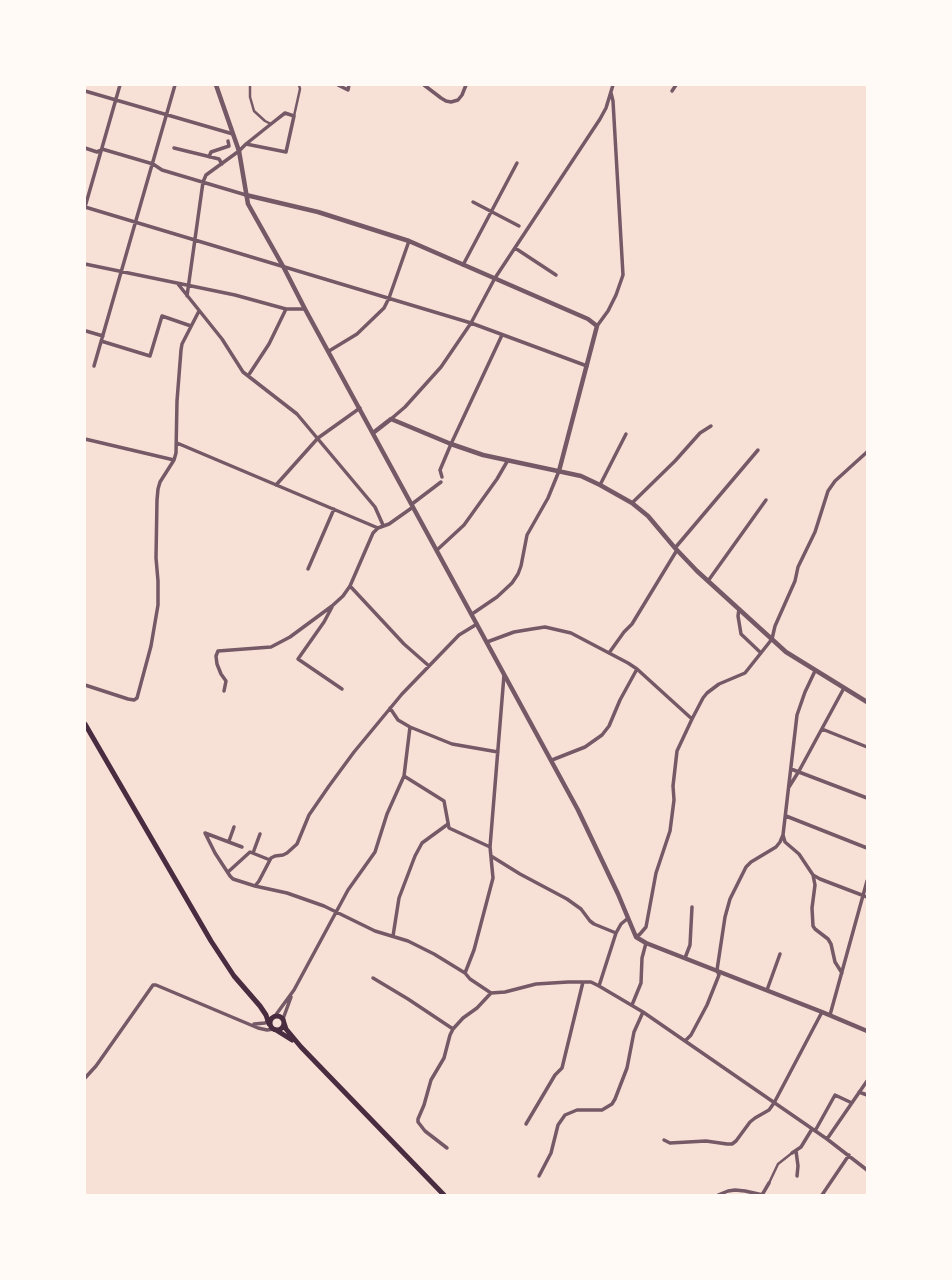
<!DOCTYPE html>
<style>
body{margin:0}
#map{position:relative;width:952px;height:1280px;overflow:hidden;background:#f7e1d7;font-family:"Exo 2",sans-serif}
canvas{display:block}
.frame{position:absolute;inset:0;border:86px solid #fffaf5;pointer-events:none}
</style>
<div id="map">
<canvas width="952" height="1280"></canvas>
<div class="frame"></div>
</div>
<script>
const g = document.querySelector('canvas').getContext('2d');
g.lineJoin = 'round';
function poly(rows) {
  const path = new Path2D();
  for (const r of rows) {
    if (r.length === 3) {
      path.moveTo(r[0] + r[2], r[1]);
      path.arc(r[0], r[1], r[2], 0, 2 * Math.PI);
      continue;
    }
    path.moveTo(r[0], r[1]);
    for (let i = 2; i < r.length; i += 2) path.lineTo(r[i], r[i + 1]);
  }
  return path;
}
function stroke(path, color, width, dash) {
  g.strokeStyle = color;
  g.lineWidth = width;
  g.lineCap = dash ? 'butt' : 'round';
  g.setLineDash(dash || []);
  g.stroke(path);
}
stroke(poly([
 [250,85,250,97,254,111,265,121,271,124],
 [294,116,300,89,299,85],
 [769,1183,778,1164,792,1153]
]), '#755966', 2.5);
stroke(poly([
 [338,85,348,90,349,85],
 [424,85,441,98,446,101,451,102,458,100,462,95,466,85],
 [85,91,233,134],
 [672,91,676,85],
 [85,148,97,152,102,149,153,164,162,170,246,195],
 [174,148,219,159,222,164],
 [209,157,211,152,229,146,228,141],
 [473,202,519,226],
 [85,207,471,323,587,366],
 [85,207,120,85],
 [515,248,556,275],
 [85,264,235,295,286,309,305,309],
 [463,265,517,163],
 [178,284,222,339,243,372,297,414,375,507,383,525],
 [187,296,203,182,206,175,239,151,246,144,271,124,285,113,294,116,286,152,246,144],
 [597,326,608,311,616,295,623,275,613,101,611,93],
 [86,331,103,336],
 [101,341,150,356,162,316,191,326],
 [329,351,357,334,384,308,389,298,409,241],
 [94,366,175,85],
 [248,376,269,344,286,309],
 [391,419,405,407,441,367,471,323,495,278,600,119,606,108,613,85],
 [85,439,174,460],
 [177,443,378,528],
 [442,477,440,470,451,444,502,335],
 [276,485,318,438,360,408],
 [600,485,626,434],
 [632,503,675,461,700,433,711,426],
 [412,504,441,482],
 [675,548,758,450],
 [437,550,464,525,497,479,508,460],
 [308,569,334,509],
 [708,581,766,500],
 [350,586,404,644,429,666],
 [332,607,324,622,298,659,342,689],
 [739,609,738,616,741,634,761,653],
 [472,614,497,597,512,583,518,574,521,566,527,535,548,498,559,471],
 [487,642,514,632,532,629,545,627,571,633,628,663,637,669,692,719],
 [609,653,624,632,632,624,677,550],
 [85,685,128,699,134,700,137,698,151,646,158,605,158,581,156,558,157,500,158,489,160,482,174,460,176,453,177,401,181,350,182,344,199,311],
 [224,691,226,681,221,674,217,664,216,656,218,651,271,647,290,637,332,606,343,596,350,586,373,533,378,528,389,524,413,507],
 [390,708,398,720,410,727,452,744,498,752],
 [822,729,867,747],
 [552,760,585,747,602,735,609,726,620,700,637,669],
 [791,769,867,798],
 [404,776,444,801,449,828,490,847],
 [789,787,799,771,844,688],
 [786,816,867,848],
 [205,833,215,853,230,876,233,879,255,886,287,893,324,906,375,931,408,941,434,954,465,973,470,979,491,993,505,992,536,984,568,982,591,982,599,986,643,1012,685,1041,827,1139,867,1170],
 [205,833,242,847],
 [783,835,785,842,799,854,813,875,815,885,812,908,813,926,815,929,828,939,831,944,835,962,842,973],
 [229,841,234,827],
 [253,853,260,834],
 [491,856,520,874,567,899,581,909,590,921,594,924,616,933],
 [228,872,250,852,270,860],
 [813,875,820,879,867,897],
 [255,886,259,881,271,858,275,856,283,855,287,853,297,844,309,815,329,786,354,752,402,694,459,635,477,624],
 [393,936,399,898,415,856,422,843,448,824],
 [636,937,640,934,646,927,656,873,670,831,674,800,673,786,677,751,692,719,703,698,707,693,719,684,745,673,772,639,775,626,795,581,798,567,815,532,828,491,835,481,867,452],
 [685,958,690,945,692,907],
 [465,973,474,950,493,878,490,847,504,675],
 [373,978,408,999,453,1029],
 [599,986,616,933,621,924,627,919],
 [767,990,780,954],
 [632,1005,641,983,642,958,646,943],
 [830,1015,867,881],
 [275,1016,294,990,348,890,375,852,387,814,404,776,410,727],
 [283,1019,291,997],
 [254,1024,265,1023,271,1018],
 [685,1041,691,1035,707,1005,719,975,717,970,725,917,730,899,746,867,751,862,776,847,780,842,783,835,797,715,805,692,815,671],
 [85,1078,96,1066,153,985,156,985,258,1028,267,1030,274,1029],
 [859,1092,867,1095],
 [526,1124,555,1075,562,1068,583,982],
 [815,1131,835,1095,852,1103],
 [827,1139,867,1081],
 [664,1140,670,1143,706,1141,727,1144,732,1144,736,1141,750,1122,755,1118,769,1110,774,1103,822,1012],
 [447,1148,425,1131,418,1122,418,1119,424,1105,431,1080,444,1058,450,1035,453,1029,463,1018,477,1008,491,993],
 [796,1151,798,1166,797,1176],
 [792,1153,801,1147,812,1129],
 [539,1176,551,1153,558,1125,565,1115,577,1110,602,1110,612,1104,615,1099,627,1068,634,1032,643,1012],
 [718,1195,728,1191,735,1190,745,1191,763,1195],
 [762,1195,769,1183],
 [822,1195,849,1155]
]), '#755966', 3.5);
stroke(poly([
 [216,85,239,151,248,204,284,268,305,309,578,810,618,894,636,937,646,943,822,1012,867,1031],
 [246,195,318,212,409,241,588,319,597,326,559,471],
 [373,433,391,419,451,444,483,455,581,476,600,485,632,503,648,516,675,548,697,571,786,652,867,702]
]), '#755966', 4.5);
stroke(poly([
 [85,724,211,941,234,976,260,1006,266,1015,269,1024],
 [277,1023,7],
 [284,1023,286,1029,301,1047,444,1195],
 [276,1030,292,1040]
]), '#4a2c40', 5);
</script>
